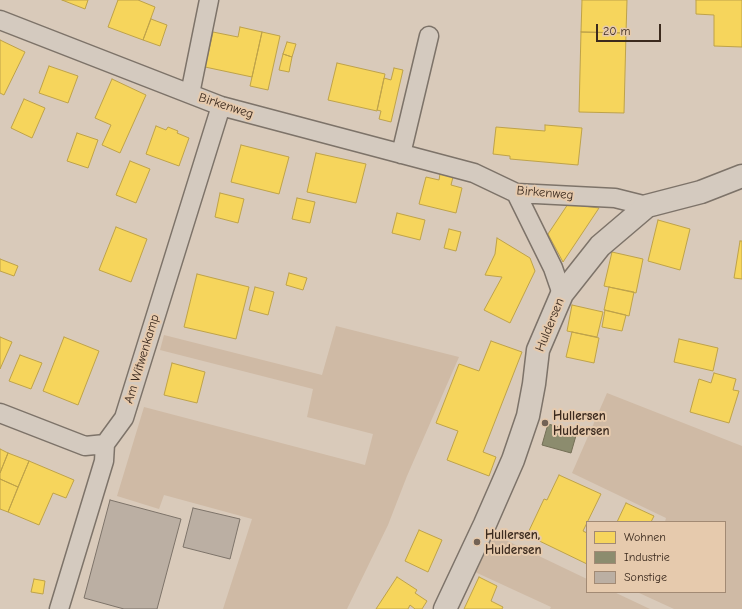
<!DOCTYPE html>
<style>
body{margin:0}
#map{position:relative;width:742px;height:609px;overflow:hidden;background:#d9caba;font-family:"Comic Neue",sans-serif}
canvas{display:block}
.legend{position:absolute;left:586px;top:521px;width:140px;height:72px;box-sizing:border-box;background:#e6caad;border:1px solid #a28a74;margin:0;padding:5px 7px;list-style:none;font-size:12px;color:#3b2a1e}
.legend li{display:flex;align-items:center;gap:8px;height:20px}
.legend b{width:20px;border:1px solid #a28a74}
.scale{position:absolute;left:596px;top:24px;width:65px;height:18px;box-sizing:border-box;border:2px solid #3b2a1e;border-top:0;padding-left:5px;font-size:12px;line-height:14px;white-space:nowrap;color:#3b2a1e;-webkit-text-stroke:3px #e6caad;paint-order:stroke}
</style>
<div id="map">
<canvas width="742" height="609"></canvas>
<ul class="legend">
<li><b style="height:11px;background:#f6d55c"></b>Wohnen</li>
<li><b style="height:11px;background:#8c8c6e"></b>Industrie</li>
<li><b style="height:11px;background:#bbafa3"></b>Sonstige</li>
</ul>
<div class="scale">20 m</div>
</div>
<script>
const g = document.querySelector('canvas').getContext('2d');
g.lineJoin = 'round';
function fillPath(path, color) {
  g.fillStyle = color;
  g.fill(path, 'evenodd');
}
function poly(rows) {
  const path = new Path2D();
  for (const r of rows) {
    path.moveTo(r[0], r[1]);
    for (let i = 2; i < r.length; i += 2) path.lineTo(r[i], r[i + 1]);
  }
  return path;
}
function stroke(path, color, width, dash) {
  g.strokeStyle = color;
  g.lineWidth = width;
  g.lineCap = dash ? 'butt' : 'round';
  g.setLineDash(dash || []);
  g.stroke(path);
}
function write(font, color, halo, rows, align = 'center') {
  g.font = font + ' "Comic Neue",sans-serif';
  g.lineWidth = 4;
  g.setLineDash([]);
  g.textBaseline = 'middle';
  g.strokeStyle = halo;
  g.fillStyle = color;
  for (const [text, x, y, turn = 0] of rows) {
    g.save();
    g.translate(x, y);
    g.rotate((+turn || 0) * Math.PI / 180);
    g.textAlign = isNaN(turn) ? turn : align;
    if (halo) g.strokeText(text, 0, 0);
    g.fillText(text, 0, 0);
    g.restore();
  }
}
fillPath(poly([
 [336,326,459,357,407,476,388,525,347,609,223,609,252,519,164,495,159,509,117,496,144,407,365,465,373,434,307,417,313,389,160,350,164,335,322,375],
 [607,393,742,446,742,609,674,609,637,592,725,592,725,522,665,522,666,518,572,473],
 [493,534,587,579,587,592,614,592,650,609,550,609,551,607,475,572]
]), '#cfbaa5');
const homes = poly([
 [62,0,88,0,85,9,62,0],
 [118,0,138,0,155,7,143,40,108,27,118,0],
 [582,0,627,0,626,33,581,32,582,0],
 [696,0,742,0,742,47,714,46,714,15,696,14,696,0],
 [151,19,167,25,160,46,143,40,151,19],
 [240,27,262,32,252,77,205,67,213,32,238,37,240,27],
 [262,32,280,36,268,90,250,86,262,32],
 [581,32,626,33,624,113,579,112,581,32],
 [0,40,25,52,4,95,0,93,0,40],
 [287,42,296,44,292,57,283,54,287,42],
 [283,54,292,57,289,72,279,70,283,54],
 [337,63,385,74,377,111,328,100,337,63],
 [49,66,78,76,68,103,39,93,49,66],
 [394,68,403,70,391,122,379,119,381,111,377,110,384,78,391,80,394,68],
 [112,79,146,95,120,153,102,145,111,125,95,118,112,79],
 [24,99,45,108,32,138,11,128,24,99],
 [545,125,582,128,578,165,510,159,510,156,493,154,496,127,545,131,545,125],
 [156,126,166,130,168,127,178,131,177,133,189,138,179,166,146,154,156,126],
 [77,133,98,140,88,168,67,161,77,133],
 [241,145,289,157,279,194,231,182,241,145],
 [316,153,366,164,356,203,307,192,316,153],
 [130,161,150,169,136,203,116,195,130,161],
 [440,174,453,177,451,185,462,188,456,213,419,204,426,177,439,180,440,174],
 [220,193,244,199,238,223,215,217,220,193],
 [297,198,315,202,310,223,292,219,297,198],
 [568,204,599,208,563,262,548,234,568,204],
 [397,213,425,220,420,240,392,233,397,213],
 [658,220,690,229,680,270,648,261,658,220],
 [116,227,147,239,131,282,99,270,116,227],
 [449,229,461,232,456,251,444,248,449,229],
 [497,238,530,258,535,271,510,323,484,310,502,277,485,275,495,254,497,238],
 [740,241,742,241,742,279,734,278,740,241],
 [612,252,643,259,636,293,604,286,612,252],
 [0,259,18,266,14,276,0,271,0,259],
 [289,273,307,278,303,290,286,285,289,273],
 [197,274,249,287,236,339,184,327,197,274],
 [255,287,274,292,268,315,249,310,255,287],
 [609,287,634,292,629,316,604,310,609,287],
 [572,305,603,312,597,337,567,331,572,305],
 [605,310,626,315,622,331,602,327,605,310],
 [572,332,599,338,594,363,566,357,572,332],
 [0,337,12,342,0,369,0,337],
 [64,337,99,351,78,405,43,391,64,337],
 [679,339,718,348,713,371,674,362,679,339],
 [491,341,522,352,483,452,496,457,489,476,447,460,458,431,436,423,459,364,479,371,491,341],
 [20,355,42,363,31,389,9,381,20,355],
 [172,363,205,372,197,403,164,395,172,363],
 [714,373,736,379,733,390,739,391,729,423,690,412,699,379,711,383,714,373],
 [0,449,8,453,0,473,0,449],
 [8,453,29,461,18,487,0,479,0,473,8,453],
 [29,461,74,480,66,498,53,493,39,525,8,512,29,461],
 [559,475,601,494,583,531,587,533,587,564,527,535,544,499,547,500,559,475],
 [0,479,18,487,8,512,0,509,0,479],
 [626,503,654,516,651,522,617,522,626,503],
 [419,530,442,540,428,572,405,561,419,530],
 [397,577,417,590,415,593,427,601,422,609,415,609,410,605,408,609,376,609,397,577],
 [479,577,497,586,491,601,503,607,502,609,464,609,479,577],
 [34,579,45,581,43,594,31,592,34,579]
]);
fillPath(homes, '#f6d55c');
stroke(homes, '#bea249', 1);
const industry = poly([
 [548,424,577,432,571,453,542,445,548,424]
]);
fillPath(industry, '#8c8c6e');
stroke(industry, '#746f56', 1);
const building = poly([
 [110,500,181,519,157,609,124,609,84,598,110,500],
 [193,508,240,519,230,559,183,547,193,508]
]);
fillPath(building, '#bbafa3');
stroke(building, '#7d7369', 1);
const street = poly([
 [0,20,221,106,474,173,516,193,615,198,647,206],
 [190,94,209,0],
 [401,154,429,36],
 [516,193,553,268,562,294],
 [0,413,85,446,105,444],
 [59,609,104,461,105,444,124,418,221,106]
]);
const secondary = poly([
 [445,609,485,524,513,460,528,416,534,384,538,350,562,294,600,246,647,206,701,192,742,176]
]);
stroke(street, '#7d7369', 21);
stroke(secondary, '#7d7369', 25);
stroke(street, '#d4cabf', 18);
stroke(secondary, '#d4cabf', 22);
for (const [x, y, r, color] of [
 [545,423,4,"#726255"],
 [477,542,4,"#726255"]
]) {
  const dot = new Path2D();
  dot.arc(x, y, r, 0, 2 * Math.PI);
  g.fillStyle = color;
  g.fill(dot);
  stroke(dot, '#e6caad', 1.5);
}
write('13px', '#3b2a1e', '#e6caad', [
 ["Birkenweg",226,106,18],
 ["Birkenweg",545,193,5],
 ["Huldersen",550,325,-68],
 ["Am Witwenkamp",142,359,-73]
]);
write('bold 13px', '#3b2a1e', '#e6caad', [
 ["Hullersen",553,416],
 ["Huldersen",553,431],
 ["Hullersen,",485,535],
 ["Huldersen",485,550]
], 'left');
</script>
